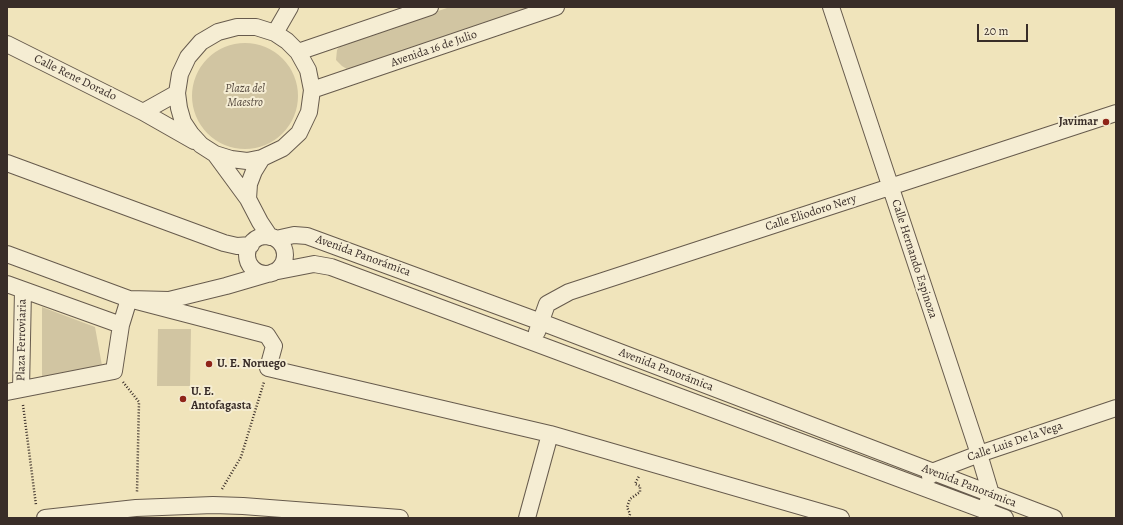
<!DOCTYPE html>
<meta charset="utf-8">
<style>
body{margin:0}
#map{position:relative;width:1123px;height:525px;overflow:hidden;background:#f0e4bb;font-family:Alegreya,serif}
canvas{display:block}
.frame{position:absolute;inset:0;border:8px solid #392d28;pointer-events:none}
.scale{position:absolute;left:977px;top:24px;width:51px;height:18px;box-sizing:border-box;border:2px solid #392d28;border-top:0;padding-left:5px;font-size:12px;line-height:14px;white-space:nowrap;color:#392d28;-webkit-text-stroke:3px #f5edd3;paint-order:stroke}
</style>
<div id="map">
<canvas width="1123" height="525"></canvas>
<div class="frame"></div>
<div class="scale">20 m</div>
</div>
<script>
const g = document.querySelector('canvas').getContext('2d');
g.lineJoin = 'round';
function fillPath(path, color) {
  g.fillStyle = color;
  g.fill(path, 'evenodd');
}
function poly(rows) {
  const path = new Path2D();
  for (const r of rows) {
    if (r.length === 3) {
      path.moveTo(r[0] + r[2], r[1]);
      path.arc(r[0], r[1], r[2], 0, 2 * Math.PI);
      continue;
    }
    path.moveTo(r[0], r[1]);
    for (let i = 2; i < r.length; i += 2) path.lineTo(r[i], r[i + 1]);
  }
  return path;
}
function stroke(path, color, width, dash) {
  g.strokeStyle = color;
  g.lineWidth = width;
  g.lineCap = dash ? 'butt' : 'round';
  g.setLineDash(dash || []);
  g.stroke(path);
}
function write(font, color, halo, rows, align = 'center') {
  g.font = font + ' Alegreya,serif';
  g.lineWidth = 4;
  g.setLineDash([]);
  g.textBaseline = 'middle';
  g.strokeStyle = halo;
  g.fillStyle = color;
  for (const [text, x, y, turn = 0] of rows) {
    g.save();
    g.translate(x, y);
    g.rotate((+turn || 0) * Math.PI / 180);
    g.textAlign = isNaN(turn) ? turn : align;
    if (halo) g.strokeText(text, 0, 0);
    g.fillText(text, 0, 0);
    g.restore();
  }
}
fillPath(poly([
 [450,7,539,7,350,71,342,66,336,60,337,50,342,43],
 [245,96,53],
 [42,307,95,327,103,371,42,381],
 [158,329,191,329,190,386,157,386]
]), '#d1c5a2');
const minor = poly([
 [831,7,979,454,991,494,988,501],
 [275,33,290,7],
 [7,44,143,112,194,141],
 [298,52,430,7],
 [312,90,556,7],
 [143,112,177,93],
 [215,154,231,159,247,161,262,158,283,148,299,133,309,112,312,90,308,70,298,52,287,41,275,33,256,27,237,27,218,32,201,42,188,57,180,74,177,93,179,108,183,122,191,134,201,145,215,154,248,199,260,222,270,237],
 [7,163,224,243,237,246,251,245],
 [248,199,249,184,254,171,262,158],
 [266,255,19],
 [276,239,294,235,307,236,541,322,1054,518],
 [7,254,129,299,169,300,226,286,267,274],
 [273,272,314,264,331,267,1005,518],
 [7,284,121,325],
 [537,332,547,304,569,292,1116,113],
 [21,389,23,290],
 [7,392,114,371,121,325,129,299,267,335,274,346,268,368,550,434,841,518],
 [930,476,932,472,979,454,1116,408],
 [45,518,136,508,213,505,243,506,400,518],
 [527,518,550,434]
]);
stroke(minor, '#675b4d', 18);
stroke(poly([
 [123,382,139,402,137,492],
 [23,405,36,505],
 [222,489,241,457,264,382],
 [629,518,630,514,627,507,630,499,640,492,640,486,635,484,639,476]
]), '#392d28', 2.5, [1, 2]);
stroke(minor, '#f5edd3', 16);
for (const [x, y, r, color] of [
 [1106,122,4,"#8f2418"],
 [209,364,4,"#8f2418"],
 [183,399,4,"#8f2418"]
]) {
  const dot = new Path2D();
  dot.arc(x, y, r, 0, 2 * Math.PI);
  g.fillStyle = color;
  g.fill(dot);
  stroke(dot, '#f5edd3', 1.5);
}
write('12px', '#392d28', '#f5edd3', [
 ["Avenida 16 de Julio",434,49,-19],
 ["Calle Rene Dorado",75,78,26],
 ["Calle Eliodoro Nery",811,213,-18],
 ["Avenida Panorámica",363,256,20],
 ["Calle Hernando Espinoza",914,259,72],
 ["Plaza Ferroviaria",22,340,-89],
 ["Avenida Panorámica",666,370,21],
 ["Calle Luis De la Vega",1015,442,-19],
 ["Avenida Panorámica",969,486,21]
]);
write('italic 12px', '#574b40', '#f5edd3', [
 ["Plaza del",245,89],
 ["Maestro",245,103]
]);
write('bold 12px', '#392d28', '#f5edd3', [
 ["Javimar",1098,122,"right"],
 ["U. E. Noruego",217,364],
 ["U. E.",191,392],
 ["Antofagasta",191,406]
], 'left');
</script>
